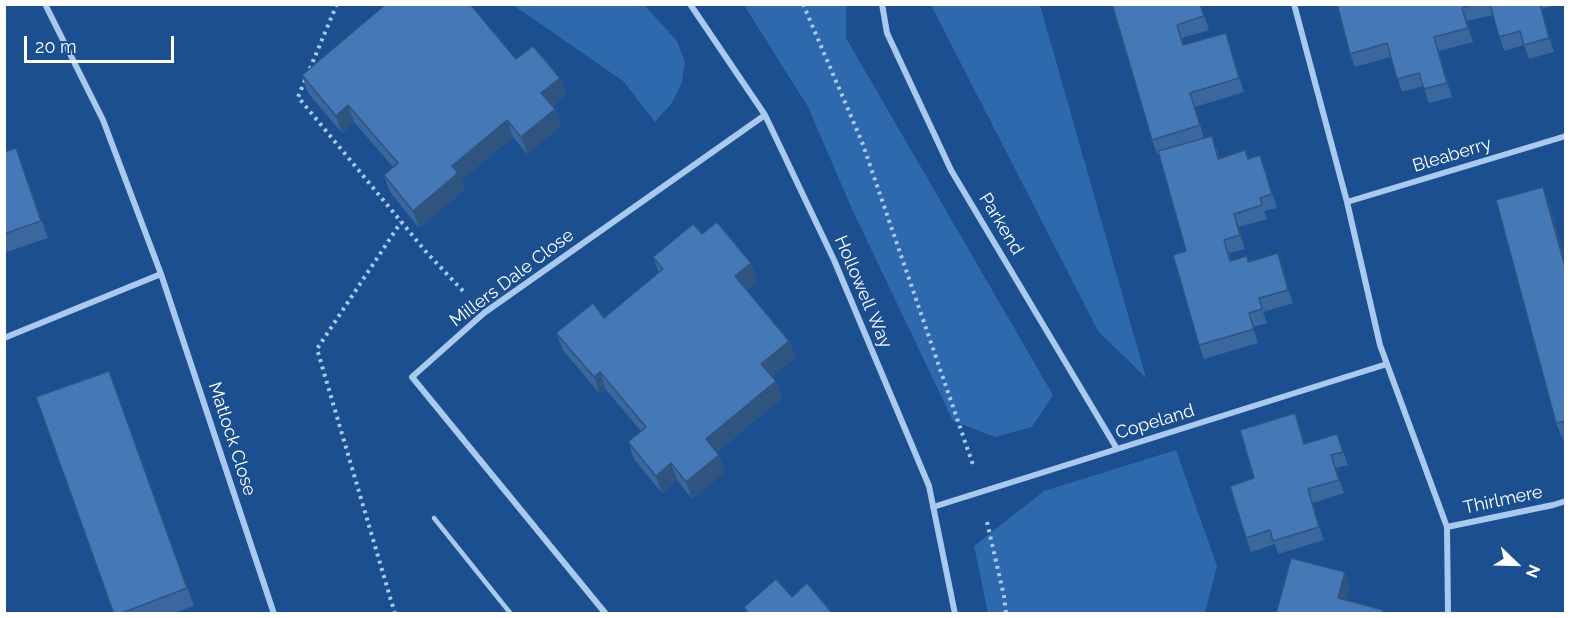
<!DOCTYPE html>
<style>
body{margin:0}
#map{position:relative;width:1570px;height:618px;overflow:hidden;background:#1b4f8f;font-family:Raleway,sans-serif}
canvas{display:block}
.frame{position:absolute;inset:0;border:6px solid #fff;pointer-events:none}
.north{position:absolute;left:1486px;top:534px;width:60px;height:60px;-webkit-text-stroke:4px #1b4f8f;paint-order:stroke;rotate:113deg;font-size:16px;font-weight:700;line-height:24px;text-align:center;color:#fff}
.north::after{content:'';display:block;margin:auto;width:21px;height:27px;background:#fff;clip-path:polygon(50% 0,100% 100%,50% 72%,0 100%)}
.scale{position:absolute;left:24px;top:36px;width:150px;height:27px;box-sizing:border-box;border:3px solid #fff;border-top:0;padding-left:8px;font-size:18px;line-height:21px;white-space:nowrap;color:#fff;-webkit-text-stroke:4px #1b4f8f;paint-order:stroke}
</style>
<div id="map">
<canvas width="1570" height="618"></canvas>
<div class="frame"></div>
<div class="north">N</div>
<div class="scale">20 m</div>
</div>
<script>
const g = document.querySelector('canvas').getContext('2d');
g.lineJoin = 'round';
function fillPath(path, color) {
  g.fillStyle = color;
  g.fill(path, 'evenodd');
}
function poly(rows) {
  const path = new Path2D();
  for (const r of rows) {
    path.moveTo(r[0], r[1]);
    for (let i = 2; i < r.length; i += 2) path.lineTo(r[i], r[i + 1]);
  }
  return path;
}
function stroke(path, color, width, dash) {
  g.strokeStyle = color;
  g.lineWidth = width;
  g.lineCap = dash ? 'butt' : 'round';
  g.setLineDash(dash || []);
  g.stroke(path);
}
function write(font, color, halo, rows, align = 'center') {
  g.font = font + ' Raleway,sans-serif';
  g.lineWidth = 4.5;
  g.setLineDash([]);
  g.textBaseline = 'middle';
  g.strokeStyle = halo;
  g.fillStyle = color;
  for (const [text, x, y, turn = 0] of rows) {
    g.save();
    g.translate(x, y);
    g.rotate((+turn || 0) * Math.PI / 180);
    g.textAlign = isNaN(turn) ? turn : align;
    if (halo) g.strokeText(text, 0, 0);
    g.fillText(text, 0, 0);
    g.restore();
  }
}
fillPath(poly([
 [513,5,644,5,677,41,685,62,682,82,672,103,655,122,623,81],
 [744,5,846,5,846,38,1053,395,1032,427,995,437,953,421,852,209,808,107],
 [931,5,1040,5,1146,378,1098,331],
 [1176,450,1217,566,1205,613,988,613,974,546,1044,491]
]), '#2e69ad');
stroke(poly([
 [337,4,298,97,427,253,464,292],
 [803,4,862,142,973,465],
 [987,522,1004,596,1006,614],
 [395,614,317,349,401,222]
]), '#a9c9ee', 4, [3, 4.5]);
stroke(poly([
 [434,518,511,614]
]), '#a9c9ee', 4.5);
stroke(poly([
 [45,4,103,120,161,274,274,614],
 [690,4,765,115,834,260,929,486,955,614],
 [882,4,887,33,951,170,1117,449],
 [1294,4,1347,202,1380,345,1447,527,1448,614],
 [1347,202,1566,136],
 [4,338,161,274],
 [933,507,1387,364],
 [1447,527,1553,505,1566,501],
 [606,614,412,377,484,313,765,115]
]), '#a9c9ee', 6);
fillPath(poly([
 [1112,4,1201,4,1209,30,1182,38,1184,45,1226,33,1244,92,1195,107,1204,138,1217,149,1219,158,1248,159,1265,169,1277,208,1264,211,1267,219,1239,227,1245,249,1229,253,1231,260,1283,267,1293,303,1263,312,1267,323,1253,327,1258,343,1204,359,1199,345,1186,251,1159,153,1157,154,1152,140],
 [1337,4,1558,4,1542,9,1554,52,1529,59,1524,45,1504,51,1493,15,1467,21,1473,42,1439,51,1452,97,1429,103,1423,86,1402,92,1391,57,1355,67,1350,54],
 [516,59,560,78,566,95,553,106,555,109,561,126,527,154,513,137,461,180,464,190,419,228,390,192,384,175,393,167,354,122,342,133,308,93,302,75],
 [16,148,48,238,4,253,4,152],
 [1550,205,1566,264,1566,439,1563,440,1556,423],
 [702,234,751,263,758,281,746,290,789,341,795,358,772,377,782,398,717,452,719,455,725,472,692,499,677,480,662,493,634,459,628,442,641,431,606,390,600,394,563,350,556,333,604,318,659,273,653,257],
 [109,371,194,606,172,614,114,614],
 [1295,413,1305,444,1337,434,1348,465,1336,468,1344,493,1313,503,1324,540,1278,554,1275,544,1251,552,1246,538,1254,478]
]), '#3a679d');
fillPath(poly([
 [1200,4,1201,5,1209,30,1204,16],
 [1540,4,1541,4,1542,9,1554,52,1549,38],
 [1462,8,1467,21,1473,42,1468,28],
 [1226,33,1230,46,1244,92,1239,78],
 [1434,37,1439,51,1452,97,1447,83],
 [560,78,566,95,548,110,541,93],
 [1190,93,1195,107,1205,139,1200,125],
 [348,105,354,122,342,133,336,116],
 [555,109,561,126,527,154,521,137],
 [507,120,513,137,461,180,464,190,419,228,413,211,452,166],
 [1260,155,1265,169,1277,208,1272,194],
 [1543,187,1550,205,1566,264,1566,270],
 [1234,214,1239,227,1245,249,1240,235],
 [1278,253,1283,267,1293,303,1288,290],
 [751,263,758,281,741,294,735,276],
 [789,341,795,358,767,381,761,364],
 [600,372,606,390,600,394,594,377],
 [776,381,782,398,712,456,706,439],
 [719,455,725,472,692,499,686,482],
 [1331,455,1336,468,1344,493,1339,480],
 [671,463,677,480,662,493,656,476],
 [1308,489,1313,503,1324,540,1319,527],
 [1345,572,1350,586,1342,611,1338,598]
]), '#305480');
const building = poly([
 [386,4,470,4,516,59,533,46,560,78,541,93,555,109,521,137,507,120,452,166,458,173,413,211,384,175,398,163,348,105,336,116,302,75,386,4],
 [1112,4,1200,4,1204,16,1177,25,1183,45,1226,33,1239,78,1190,93,1200,125,1152,140,1112,4],
 [1337,4,1475,4,1462,8,1468,28,1434,37,1447,83,1424,89,1419,73,1397,79,1387,43,1350,54,1337,4],
 [1490,4,1540,4,1549,38,1524,45,1520,31,1499,37,1490,4],
 [1212,136,1218,159,1245,150,1248,159,1260,155,1272,194,1260,198,1262,205,1234,214,1240,235,1224,240,1230,261,1247,256,1248,262,1278,253,1288,290,1259,298,1262,309,1249,313,1254,329,1199,345,1173,255,1186,251,1158,151,1212,136],
 [16,148,41,221,4,234,4,152,16,148],
 [1543,187,1566,270,1566,421,1556,423,1496,200,1543,187],
 [717,222,751,263,735,276,789,341,761,364,776,381,706,439,719,455,686,482,671,463,656,476,628,442,646,427,600,372,594,377,556,333,593,303,604,318,663,269,653,257,693,224,702,234,717,222],
 [109,371,187,588,119,614,114,614,36,397,109,371],
 [1295,413,1304,444,1337,434,1343,452,1331,455,1339,480,1308,489,1319,527,1273,541,1270,530,1246,538,1230,486,1254,478,1240,430,1295,413],
 [1291,558,1345,572,1338,598,1383,610,1382,614,1276,614,1291,558],
 [776,579,792,597,807,583,833,614,749,614,744,607,776,579]
]);
fillPath(building, '#4478b7');
stroke(building, '#305480', 1.5);
write('18px', '#fff', '#1b4f8f', [
 ["Bleaberry",1452,155,-17],
 ["Parkend",1001,224,59],
 ["Millers Dale Close",512,278,-37],
 ["Hollowell Way",863,292,67],
 ["Copeland",1155,422,-17],
 ["Matlock Close",232,439,72],
 ["Thirlmere",1503,500,-12]
]);
</script>
